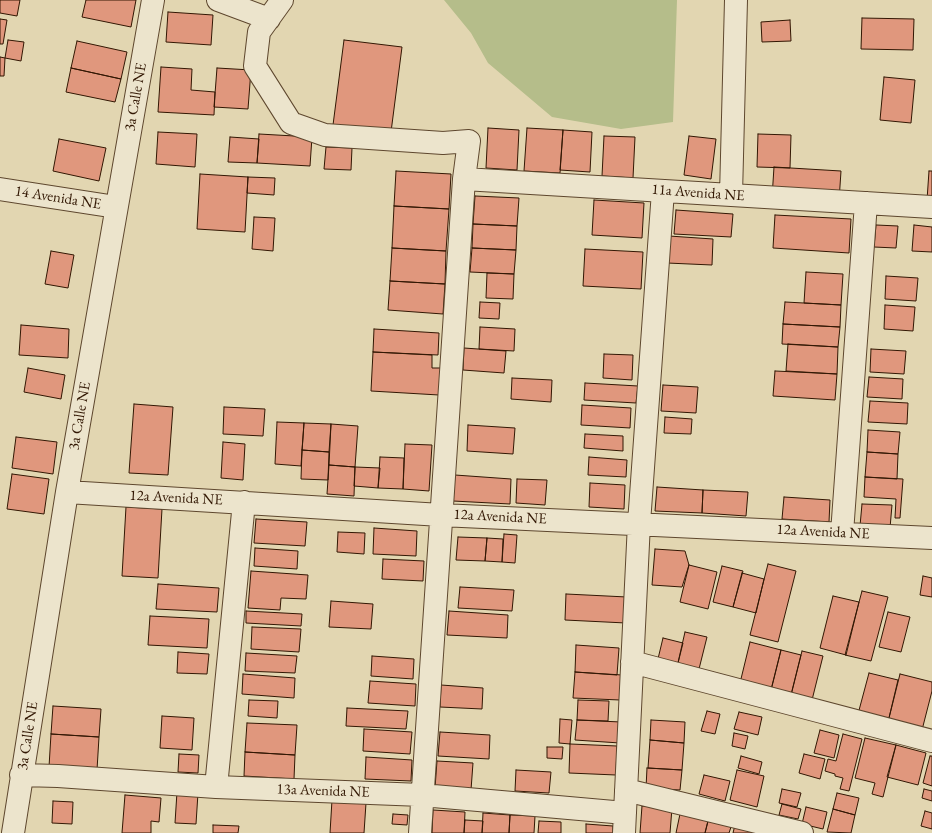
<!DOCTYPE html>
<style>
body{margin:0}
canvas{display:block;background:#e2d6b1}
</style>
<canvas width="932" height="833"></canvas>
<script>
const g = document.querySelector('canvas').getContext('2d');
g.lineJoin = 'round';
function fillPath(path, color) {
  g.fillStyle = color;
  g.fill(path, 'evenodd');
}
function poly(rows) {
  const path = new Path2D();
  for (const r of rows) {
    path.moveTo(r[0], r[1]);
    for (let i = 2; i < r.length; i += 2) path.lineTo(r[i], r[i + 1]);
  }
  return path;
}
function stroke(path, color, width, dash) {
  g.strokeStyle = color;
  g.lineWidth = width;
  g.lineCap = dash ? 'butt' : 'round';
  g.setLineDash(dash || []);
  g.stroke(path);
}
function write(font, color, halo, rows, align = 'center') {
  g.font = font + ' "EB Garamond",serif';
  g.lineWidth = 3;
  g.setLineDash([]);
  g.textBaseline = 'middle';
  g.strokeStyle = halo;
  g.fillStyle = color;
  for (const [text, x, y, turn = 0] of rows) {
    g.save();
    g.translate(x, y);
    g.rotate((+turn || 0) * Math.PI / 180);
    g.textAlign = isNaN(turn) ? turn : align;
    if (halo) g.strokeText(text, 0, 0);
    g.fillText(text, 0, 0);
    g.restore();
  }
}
fillPath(poly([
 [444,0,677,0,673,122,621,129,552,117,488,63,471,33]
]), '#b5bd8a');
const building = poly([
 [0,0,20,0,17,16,0,13,0,0],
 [86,0,136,0,131,27,82,17,86,0],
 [168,12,213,15,211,45,166,42,168,12],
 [862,18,914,19,913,50,861,49,862,18],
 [0,19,7,20,3,44,0,44,0,19],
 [790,20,791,41,762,42,761,22,790,20],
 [8,40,24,42,21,61,5,58,8,40],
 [344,40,402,47,391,132,333,125,344,40],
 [77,41,127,52,121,79,71,68,77,41],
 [0,57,5,58,4,76,0,76,0,57],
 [161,67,192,69,191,90,215,92,214,115,158,112,161,67],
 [71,68,121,79,115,102,66,92,71,68],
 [217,68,251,70,248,109,214,107,217,68],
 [884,77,915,80,911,123,880,120,884,77],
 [488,128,519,130,517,170,486,168,488,128],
 [527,128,563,130,560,173,524,171,527,128],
 [563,130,592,132,590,172,560,170,563,130],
 [158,132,197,134,195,167,156,164,158,132],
 [259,134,312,137,310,166,257,163,259,134],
 [758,134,791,135,790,168,757,167,758,134],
 [604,136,635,137,633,178,602,176,604,136],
 [689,136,716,139,711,179,684,175,689,136],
 [230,137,259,139,257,163,228,162,230,137],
 [59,139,106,148,99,181,53,171,59,139],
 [326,147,352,148,351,170,324,169,326,147],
 [774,167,841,171,839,201,772,198,774,167],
 [396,171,451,174,449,209,394,206,396,171],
 [929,171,932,171,932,200,927,200,929,171],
 [200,174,248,177,245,232,197,229,200,174],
 [248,177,275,178,274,195,247,193,248,177],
 [475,196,519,198,517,226,473,224,475,196],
 [594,200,644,203,642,238,592,235,594,200],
 [394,206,449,209,446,251,392,248,394,206],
 [676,210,733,214,731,237,674,234,676,210],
 [775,215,851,219,849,253,773,248,775,215],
 [254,217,275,218,273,251,252,249,254,217],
 [473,224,517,226,516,250,472,248,473,224],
 [876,225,898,226,896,248,874,247,876,225],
 [914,225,932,227,932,252,912,251,914,225],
 [669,236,713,239,712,265,667,263,669,236],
 [392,248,446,251,445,284,390,281,392,248],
 [472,248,516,250,514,274,470,272,472,248],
 [585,249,643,252,641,289,583,286,585,249],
 [51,251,74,255,68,288,45,284,51,251],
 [806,272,843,274,841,305,804,303,806,272],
 [487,273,514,274,513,299,486,298,487,273],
 [886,276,918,278,916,301,885,299,886,276],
 [390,281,445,284,443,314,388,310,390,281],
 [480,302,500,303,499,319,479,318,480,302],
 [785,302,841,305,840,327,783,324,785,302],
 [885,305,915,307,913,331,884,329,885,305],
 [783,324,840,327,838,347,782,344,783,324],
 [21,325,69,329,68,358,19,355,21,325],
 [480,327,515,329,514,351,479,349,480,327],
 [374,329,439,333,438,355,373,352,374,329],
 [788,344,838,347,837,374,786,371,788,344],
 [464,348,506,351,504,373,463,370,464,348],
 [871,349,906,351,904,374,870,372,871,349],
 [373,352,432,355,432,368,441,368,439,395,371,391,373,352],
 [604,354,633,355,632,380,603,378,604,354],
 [28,368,65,375,61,399,24,392,28,368],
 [775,371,837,374,835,400,773,396,775,371],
 [869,377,903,379,902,399,867,397,869,377],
 [512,378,552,380,551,402,511,399,512,378],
 [585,383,638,386,636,403,584,400,585,383],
 [663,385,698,387,696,413,661,411,663,385],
 [870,401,908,403,907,424,868,422,870,401],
 [134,404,173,407,168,475,129,473,134,404],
 [582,405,631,408,630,428,581,425,582,405],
 [224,407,265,409,263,436,223,434,224,407],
 [665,417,692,419,691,434,664,433,665,417],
 [277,422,304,423,301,466,275,464,277,422],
 [304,423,331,424,329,452,302,450,304,423],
 [331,424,358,426,355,467,329,465,331,424],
 [468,425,515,428,513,454,467,451,468,425],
 [868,430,900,432,898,454,867,452,868,430],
 [585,434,623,436,623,451,584,448,585,434],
 [16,437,57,442,53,474,12,468,16,437],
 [223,442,245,444,243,480,221,478,223,442],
 [405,444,432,445,429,491,403,489,405,444],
 [302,450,329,452,328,480,301,479,302,450],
 [867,452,898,454,897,479,865,477,867,452],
 [380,457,404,458,403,489,378,488,380,457],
 [589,457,627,460,626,477,588,475,589,457],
 [329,465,355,467,354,496,327,494,329,465],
 [355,467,380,468,378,488,354,486,355,467],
 [12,474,49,479,44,514,7,509,12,474],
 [455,475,511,479,510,504,453,501,455,475],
 [865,477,903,479,900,518,895,518,896,499,864,497,865,477],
 [517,479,547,480,545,505,516,503,517,479],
 [590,483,625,485,624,509,589,507,590,483],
 [657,487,703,490,702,513,655,511,657,487],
 [703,490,748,492,746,516,702,513,703,490],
 [784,497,830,500,829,522,782,519,784,497],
 [862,504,892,505,890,528,860,526,862,504],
 [126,507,162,509,158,578,122,576,126,507],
 [256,519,307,522,305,546,254,543,256,519],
 [374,528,417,531,416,556,373,554,374,528],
 [338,532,365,533,364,554,337,552,338,532],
 [504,534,517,535,515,563,502,562,504,534],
 [458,537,487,538,485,561,456,560,458,537],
 [487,538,503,539,502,562,485,561,487,538],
 [255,548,298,551,297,569,254,566,255,548],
 [655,549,685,551,689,565,682,587,652,585,655,549],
 [383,559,424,561,423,581,382,579,383,559],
 [768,564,796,571,778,642,750,635,768,564],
 [689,565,717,572,708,609,680,602,689,565],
 [722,566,743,571,733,607,713,602,722,566],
 [251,571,308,575,306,599,281,598,280,610,248,608,251,571],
 [742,573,764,579,756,613,733,607,742,573],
 [923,576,932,578,932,597,920,595,923,576],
 [158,584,219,588,217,612,156,609,158,584],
 [460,587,514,590,512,611,458,608,460,587],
 [862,591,888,597,871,661,845,655,862,591],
 [566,594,627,597,626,623,565,620,566,594],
 [833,596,859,602,846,655,820,648,833,596],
 [331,601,373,604,371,629,329,627,331,601],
 [246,611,302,614,301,626,246,623,246,611],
 [449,611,508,615,507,638,447,635,449,611],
 [888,612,910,617,901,652,879,647,888,612],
 [150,616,209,619,207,648,148,645,150,616],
 [252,627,301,629,299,652,251,649,252,627],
 [685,632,707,637,698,673,677,667,685,632],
 [663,638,683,643,677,667,657,663,663,638],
 [750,642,781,650,771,690,740,683,750,642],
 [576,645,619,648,617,675,575,672,576,645],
 [781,650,801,655,791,695,771,690,781,650],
 [802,651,823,656,812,700,791,695,802,651],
 [178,652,209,654,207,674,177,673,178,652],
 [246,653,297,656,295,673,245,671,246,653],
 [372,656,414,659,413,679,371,676,372,656],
 [575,672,622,675,620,700,573,698,575,672],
 [869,673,898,680,888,722,858,714,869,673],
 [243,674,295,678,294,698,242,694,243,674],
 [900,674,932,682,932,691,922,730,888,722,900,674],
 [370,681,416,684,415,706,368,703,370,681],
 [441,685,483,688,482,709,440,707,441,685],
 [249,700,278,701,277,718,248,716,249,700],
 [578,700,609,701,608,721,577,720,578,700],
 [53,706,101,709,99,737,51,734,53,706],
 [347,708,408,711,406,729,346,726,347,708],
 [707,711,720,714,715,734,701,731,707,711],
 [739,712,762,717,758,735,734,729,739,712],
 [162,716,194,718,192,750,160,748,162,716],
 [560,719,572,720,570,744,559,743,560,719],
 [577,720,621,722,620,743,575,740,577,720],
 [651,720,685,722,684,743,650,740,651,720],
 [247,723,297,725,295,755,245,752,247,723],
 [364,729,412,732,410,754,363,751,364,729],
 [820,730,839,735,834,758,814,753,820,730],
 [440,732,490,735,489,759,438,756,440,732],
 [734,733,748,736,745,749,732,746,734,733],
 [51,734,99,737,97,770,49,767,51,734],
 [843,734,862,739,849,791,840,789,843,778,835,776,835,774,825,771,828,759,836,761,843,734],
 [865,738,896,745,883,797,872,794,875,783,855,778,865,738],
 [650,740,684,743,682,770,648,768,650,740],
 [570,744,617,746,616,775,569,773,570,744],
 [896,745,926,753,918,785,887,777,896,745],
 [547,747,563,747,562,759,547,758,547,747],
 [245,752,295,755,294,779,244,776,245,752],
 [179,754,199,755,198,773,178,772,179,754],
 [804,754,825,759,820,779,799,773,804,754],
 [741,756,762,762,759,774,738,768,741,756],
 [930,756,932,756,932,786,923,783,930,756],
 [366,757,412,760,411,781,365,779,366,757],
 [437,761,473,763,471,790,435,788,437,761],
 [647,768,682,770,680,790,646,788,647,768],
 [516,770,551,772,549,793,515,791,516,770],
 [737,770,764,776,757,807,730,800,737,770],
 [704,775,730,781,725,801,699,794,704,775],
 [782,789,801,793,797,807,779,803,782,789],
 [924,789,932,791,932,801,922,798,924,789],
 [177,792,198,793,196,824,175,823,177,792],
 [837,793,859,798,855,815,833,809,837,793],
 [125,795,161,798,159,822,151,821,151,833,122,833,125,795],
 [332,800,366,803,364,833,330,833,332,800],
 [53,801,73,802,72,824,52,823,53,801],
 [782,804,801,809,798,819,779,815,782,804],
 [642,806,672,808,670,833,640,833,642,806],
 [806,807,827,812,823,829,802,824,806,807],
 [833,809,855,815,851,833,827,832,833,809],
 [433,810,465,812,464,833,432,833,433,810],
 [925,811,932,813,932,829,921,826,925,811],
 [483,813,510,815,509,833,482,833,483,813],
 [393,814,408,815,407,825,392,824,393,814],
 [680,814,708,821,705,833,676,833,680,814],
 [510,815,535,816,534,833,509,833,510,815],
 [465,820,483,821,482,833,464,833,465,820],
 [539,821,561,822,561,833,538,833,539,821],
 [708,821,731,827,729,833,705,833,708,821],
 [586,824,613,826,613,833,586,833,586,824],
 [213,825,239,826,238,833,213,833,213,825],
 [735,825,757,833,733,833,735,825]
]);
fillPath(building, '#e0977d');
stroke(building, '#321703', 1);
const minor = poly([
 [218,0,269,19],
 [282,0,259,32,255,66,291,123,325,135,443,143,469,141,464,179,420,833],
 [464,179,932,207],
 [0,189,116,207],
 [731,195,736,0],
 [67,492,441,515,932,538],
 [842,533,866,203],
 [632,662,932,741],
 [21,775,58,776,216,787,422,795,625,813],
 [216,787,244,502],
 [626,790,802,833],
 [13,833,67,492,153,0],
 [624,833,639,523,663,191]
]);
stroke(minor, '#5e472e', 24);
stroke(minor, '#ece4cc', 22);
write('15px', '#321703', '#ece4cc', [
 ["3a Calle NE",136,97,-80],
 ["11a Avenida NE",698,193,4],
 ["14 Avenida NE",58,198,9],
 ["3a Calle NE",80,416,-80],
 ["12a Avenida NE",176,498,3],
 ["12a Avenida NE",500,517,3],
 ["12a Avenida NE",823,532,3],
 ["3a Calle NE",28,736,-81],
 ["13a Avenida NE",323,791,2]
]);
</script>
